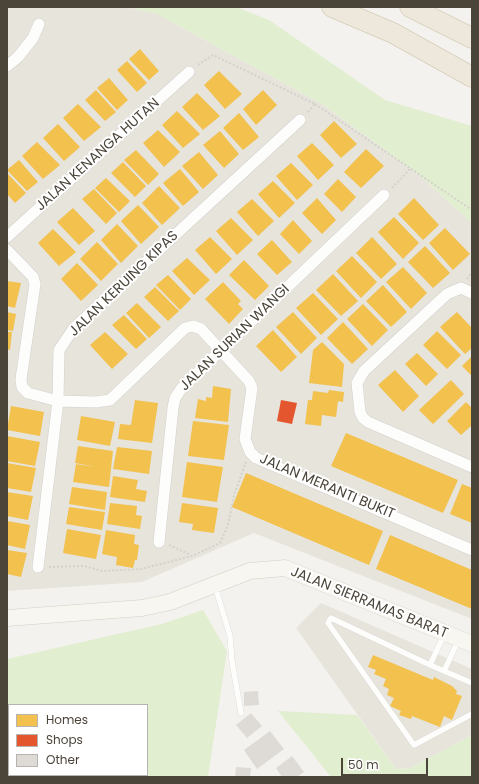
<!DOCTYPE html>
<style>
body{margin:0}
#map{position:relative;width:479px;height:784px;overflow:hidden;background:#f4f2ee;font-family:Poppins,sans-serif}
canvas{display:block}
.frame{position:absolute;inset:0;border:8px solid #4b4439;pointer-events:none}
.legend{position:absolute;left:8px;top:704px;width:140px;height:72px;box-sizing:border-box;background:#fff;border:1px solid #b7b4b0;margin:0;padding:5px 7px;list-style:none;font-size:12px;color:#4b4439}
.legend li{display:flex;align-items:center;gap:8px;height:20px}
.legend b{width:20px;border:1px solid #b7b4b0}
.scale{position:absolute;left:341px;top:758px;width:87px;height:18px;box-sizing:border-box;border:2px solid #4b4439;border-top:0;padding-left:5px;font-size:12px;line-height:14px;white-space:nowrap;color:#4b4439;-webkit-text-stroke:3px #fff;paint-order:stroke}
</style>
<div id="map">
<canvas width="479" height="784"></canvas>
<div class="frame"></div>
<ul class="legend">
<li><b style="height:11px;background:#f2c14e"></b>Homes</li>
<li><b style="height:11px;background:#e4572e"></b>Shops</li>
<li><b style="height:11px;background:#dedbd6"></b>Other</li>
</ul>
<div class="scale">50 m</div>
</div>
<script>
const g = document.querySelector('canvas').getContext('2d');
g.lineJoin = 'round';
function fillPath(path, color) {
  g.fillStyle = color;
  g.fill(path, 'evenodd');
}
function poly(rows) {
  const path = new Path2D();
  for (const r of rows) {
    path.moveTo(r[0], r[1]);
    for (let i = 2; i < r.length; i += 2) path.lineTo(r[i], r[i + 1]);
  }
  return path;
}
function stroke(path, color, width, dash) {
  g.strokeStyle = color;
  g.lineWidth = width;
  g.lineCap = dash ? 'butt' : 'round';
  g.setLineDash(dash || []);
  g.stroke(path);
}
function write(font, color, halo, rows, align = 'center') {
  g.font = font + ' Poppins,sans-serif';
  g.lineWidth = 4;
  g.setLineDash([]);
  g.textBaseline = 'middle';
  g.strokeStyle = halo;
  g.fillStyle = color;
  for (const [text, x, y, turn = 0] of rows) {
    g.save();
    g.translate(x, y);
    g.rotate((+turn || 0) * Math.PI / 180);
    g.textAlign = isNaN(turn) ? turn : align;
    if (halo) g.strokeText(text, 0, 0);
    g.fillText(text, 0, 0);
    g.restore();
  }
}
fillPath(poly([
 [7,7,127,7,157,14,322,104,419,175,472,223,472,619,254,533,142,582,7,591],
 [321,603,472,669,472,735,411,768,396,769,296,628]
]), '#e7e4dc');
fillPath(poly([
 [127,7,236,7,269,20,385,100,472,126,472,223,419,175,322,104,157,14],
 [203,610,227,651,208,777,7,777,7,659,162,624],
 [9,705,147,705,147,775,9,775],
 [278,711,357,715,396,769,411,768,472,735,472,777,331,777]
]), '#e1eecf');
fillPath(poly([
 [140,49,159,71,149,80,129,59],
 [127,61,147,83,137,92,117,70],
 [219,71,242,94,225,109,204,85],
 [109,78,128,100,117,110,97,88],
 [96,90,116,112,105,121,85,100],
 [263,90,277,105,256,125,243,109],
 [197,93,220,116,203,130,182,107],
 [78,104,101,127,84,141,63,118],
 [177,111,200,134,183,148,162,125],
 [239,113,259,137,243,150,223,128],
 [334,121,357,144,341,158,320,135],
 [58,124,80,147,64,161,43,138],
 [158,130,180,152,164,167,143,143],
 [220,131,239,154,224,168,203,145],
 [37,142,60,165,43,179,22,156],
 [312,143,334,165,318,180,297,156],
 [366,149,384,166,361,188,344,172],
 [136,150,159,174,148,185,124,160],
 [199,152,218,175,203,189,182,166],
 [19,160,38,182,27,191,7,170],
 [123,162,146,186,135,197,111,173],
 [291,163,313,185,297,200,276,176],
 [180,169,199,192,183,206,163,183],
 [7,173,26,193,15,203,7,194],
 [106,178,130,201,119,212,95,188],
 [338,179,356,197,342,212,324,194],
 [273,181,295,203,279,218,258,194],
 [159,186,180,208,162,225,142,203],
 [94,189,117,213,106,224,82,199],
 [317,198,336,220,322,234,302,213],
 [414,198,439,225,423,240,398,214],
 [252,199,274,221,258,236,237,212],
 [138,205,159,227,141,244,121,221],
 [73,208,95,231,79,245,57,222],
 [394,217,419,243,403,259,378,232],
 [231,218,253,240,237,255,216,231],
 [293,220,312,241,299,254,280,234],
 [117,224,138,246,121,263,101,240],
 [445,228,470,254,453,270,429,243],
 [53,229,76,252,59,266,38,243],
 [210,237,232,259,216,274,195,250],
 [372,237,397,264,381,279,356,253],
 [272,240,292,262,277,275,257,254],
 [97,242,118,264,101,281,80,259],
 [425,246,450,273,433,288,408,262],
 [352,256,377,282,361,298,336,271],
 [187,258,210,280,194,295,172,271],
 [244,260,269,286,255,300,229,275],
 [77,263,98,285,81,301,61,279],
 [403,267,427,293,411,309,386,282],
 [333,274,358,301,341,316,316,290],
 [168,275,191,299,180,310,156,285],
 [7,281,21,283,15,308,7,306],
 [223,282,241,301,238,304,243,309,229,324,205,299],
 [383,285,407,312,391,327,366,301],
 [155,287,179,311,168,321,144,297],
 [313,293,338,319,321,335,296,308],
 [137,303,161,327,149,338,126,313],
 [363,304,388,330,372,346,347,319],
 [7,312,16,314,13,331,7,330],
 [293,312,317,338,301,354,276,327],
 [457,312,472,328,472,348,465,354,440,327],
 [124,315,147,339,136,349,112,325],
 [343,322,368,349,352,364,327,338],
 [273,330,297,357,281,372,256,346],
 [437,331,461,355,447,369,423,345],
 [7,332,12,332,10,350,7,349],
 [105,332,128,354,112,369,90,345],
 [322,342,344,364,342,387,309,383,313,350],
 [417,353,438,374,426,386,405,364],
 [472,356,472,376,462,366],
 [395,370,419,396,403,412,378,385],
 [451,380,464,394,433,424,419,410],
 [213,386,231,389,228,422,195,418,198,399,206,401,206,397,212,398],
 [329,390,344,392,343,402,338,401,336,417,322,415,321,426,305,424,308,400,312,400,313,391,328,393],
 [135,400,158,403,152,443,118,439,120,424,131,425],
 [466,402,472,408,472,425,461,435,447,421],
 [11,406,44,412,40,436,7,430],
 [81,416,115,422,110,446,77,440],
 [193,421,229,425,224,460,188,456],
 [346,433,458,480,443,513,331,466],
 [7,436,40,442,35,466,7,461],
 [78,446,113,451,109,487,73,482,76,464,96,467,75,463],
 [117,447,152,451,149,474,113,469],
 [187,462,223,467,217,502,182,497],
 [7,463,36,468,31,492,7,488],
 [246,473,383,531,369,565,232,507],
 [113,476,138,480,136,489,147,491,145,502,110,497],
 [462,484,472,488,472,523,450,514],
 [72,487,107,492,105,510,69,504],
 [7,492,33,496,28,520,7,516],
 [110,503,137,506,136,515,142,516,140,529,107,524],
 [182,503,218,508,214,533,192,530,193,524,179,522],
 [69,507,105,512,102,530,66,524],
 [7,521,30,525,25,549,7,545],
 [67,529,101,535,96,559,63,553],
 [106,530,135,535,134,544,139,545,137,560,135,560,133,568,116,565,117,557,102,554],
 [390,535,472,570,472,609,376,569],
 [7,550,27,553,21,577,7,574],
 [373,655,433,680,434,677,452,686,457,691,456,694,462,696,452,720,444,716,440,727,412,716,411,719,399,715,401,711,390,706,394,698,387,695,389,689,383,686,386,679,374,674,376,670,368,667]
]), '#f2c14e');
fillPath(poly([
 [281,400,297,403,292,424,277,421]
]), '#e4572e');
fillPath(poly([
 [258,691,259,705,244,706,244,692],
 [251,713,262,726,247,738,236,725],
 [270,731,284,749,257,769,244,750],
 [292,756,304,772,297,777,282,777,276,768],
 [236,767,251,768,250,777,235,777]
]), '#dedbd6');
const lane = poly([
 [215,586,230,636,232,661,241,713],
 [430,665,444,635],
 [444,671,459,639],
 [472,683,430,665,331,618,328,623,414,745,472,714]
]);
const street = poly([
 [7,66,18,57,33,38,39,24],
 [7,237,189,72],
 [7,250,33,277,35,284,21,379,22,387,28,393,58,401,96,402,110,400,185,328,193,326,201,329,249,381,252,388,245,439,250,452,256,458,472,550],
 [472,293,461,288,447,294,364,371,357,383,360,412,363,418,368,422,472,467],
 [159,542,173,408,175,398,181,389,220,351,384,195],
 [38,567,58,401,59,350,74,328,300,120]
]);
const secondary = poly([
 [7,618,142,608,170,602,250,571,285,568,472,644]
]);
const highway = poly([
 [332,7,393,33,472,77],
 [410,7,472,38]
]);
stroke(lane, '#d2d0cb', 6);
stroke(street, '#d2d0cb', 12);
stroke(secondary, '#d3cfc5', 17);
stroke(highway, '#ccbfa9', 21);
stroke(poly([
 [198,65,213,55,315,104,307,113],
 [315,104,472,210],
 [392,188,410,169],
 [467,279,472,272],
 [169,545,191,555],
 [49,567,84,566,102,571,141,569,192,556,220,543,228,525,234,495,246,462]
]), '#d3d2cc', 2, [2, 2]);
stroke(lane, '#fdfdfc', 5.5);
stroke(street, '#fdfdfc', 11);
stroke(secondary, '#f7f6f1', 16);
stroke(highway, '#ede8db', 20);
write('14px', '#4b4439', '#fff', [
 ["JALAN KENANGA HUTAN",98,155,-42],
 ["JALAN KERUING KIPAS",124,284,-44],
 ["JALAN SURIAN WANGI",235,338,-44],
 ["JALAN MERANTI BUKIT",327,487,23],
 ["JALAN SIERRAMAS BARAT",369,603,22]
]);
</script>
